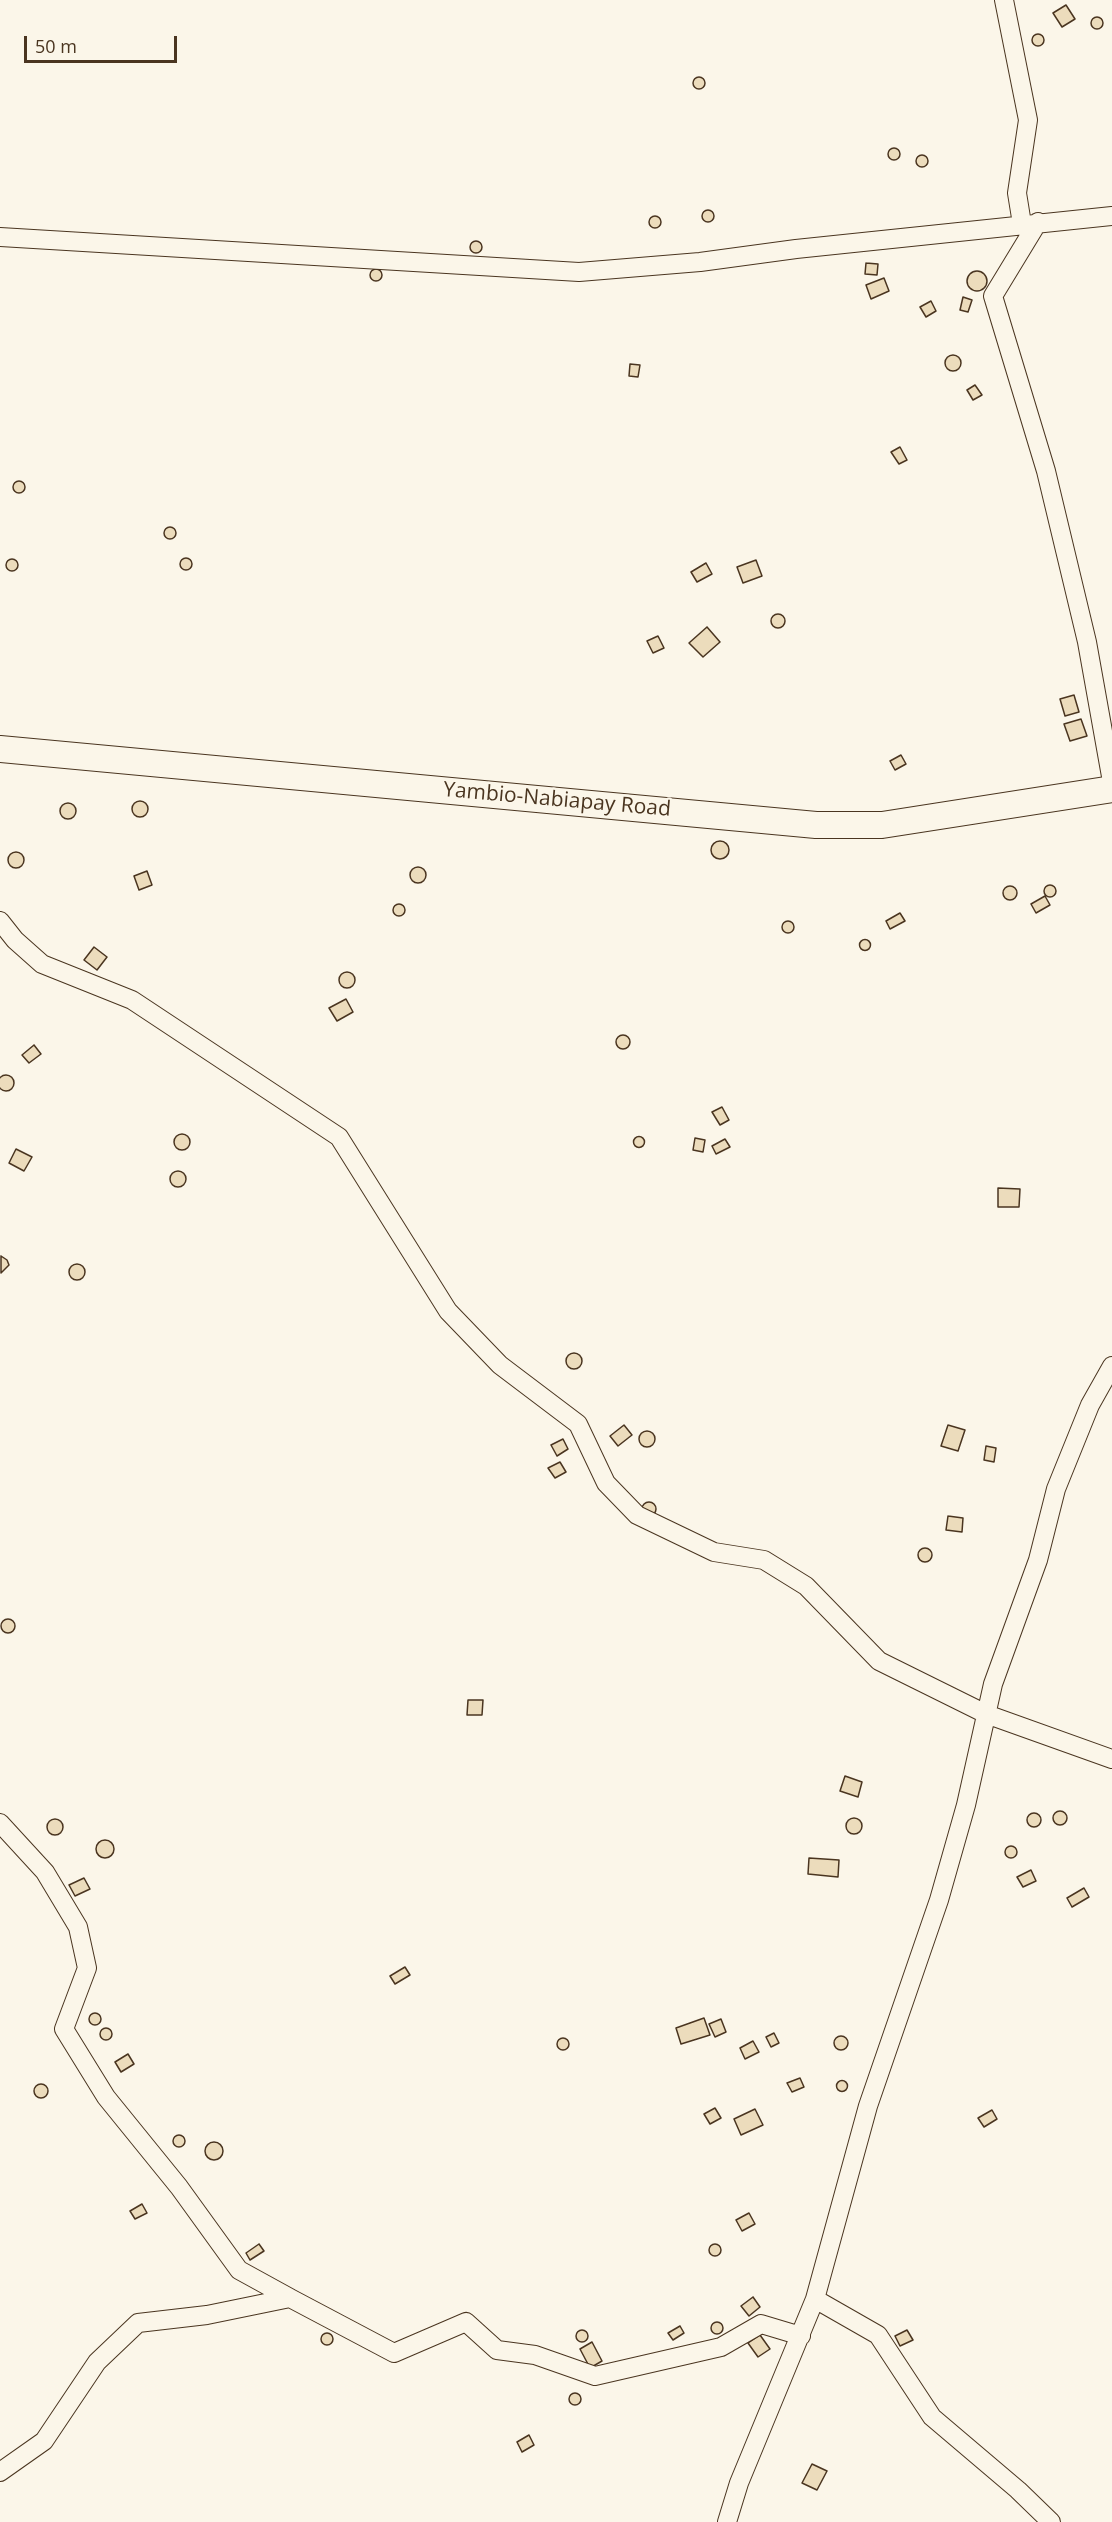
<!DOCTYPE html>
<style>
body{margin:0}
#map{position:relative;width:1112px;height:2522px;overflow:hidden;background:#fbf6e9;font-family:"Open Sans",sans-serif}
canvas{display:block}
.scale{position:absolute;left:24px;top:36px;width:153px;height:27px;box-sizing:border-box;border:3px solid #4a3520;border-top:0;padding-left:8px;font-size:18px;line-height:21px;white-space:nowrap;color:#4a3520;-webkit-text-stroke:4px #fbf6e9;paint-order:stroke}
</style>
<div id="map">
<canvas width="1112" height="2522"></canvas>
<div class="scale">50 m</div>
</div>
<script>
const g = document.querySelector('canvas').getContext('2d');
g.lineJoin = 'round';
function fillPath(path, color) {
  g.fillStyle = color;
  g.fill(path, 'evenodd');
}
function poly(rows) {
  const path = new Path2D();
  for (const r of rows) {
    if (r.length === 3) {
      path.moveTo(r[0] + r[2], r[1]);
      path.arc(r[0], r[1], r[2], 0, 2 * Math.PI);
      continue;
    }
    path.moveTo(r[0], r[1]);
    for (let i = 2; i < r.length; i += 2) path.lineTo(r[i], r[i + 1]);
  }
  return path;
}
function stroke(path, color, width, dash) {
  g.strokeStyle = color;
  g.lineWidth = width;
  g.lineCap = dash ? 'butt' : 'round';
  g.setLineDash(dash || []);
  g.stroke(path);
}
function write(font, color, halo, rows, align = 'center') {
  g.font = font + ' "Open Sans",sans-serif';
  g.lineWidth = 4.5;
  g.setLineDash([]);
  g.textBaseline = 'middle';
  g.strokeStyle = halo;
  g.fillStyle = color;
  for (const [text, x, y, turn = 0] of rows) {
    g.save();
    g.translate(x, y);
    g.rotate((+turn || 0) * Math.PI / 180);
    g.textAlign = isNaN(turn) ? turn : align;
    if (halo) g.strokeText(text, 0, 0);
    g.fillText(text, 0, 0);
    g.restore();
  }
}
const building = poly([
 [1066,5,1075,19,1062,27,1053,13,1066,5],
 [1097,23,6],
 [1038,40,6],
 [699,83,6],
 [894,154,6],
 [922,161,6],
 [708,216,6],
 [655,222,6],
 [476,247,6],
 [866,263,878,264,877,275,865,274,866,263],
 [376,275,6],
 [977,281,10],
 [884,278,889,291,871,299,866,285,884,278],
 [963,297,972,300,968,312,960,310,963,297],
 [931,301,936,311,926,317,920,307,931,301],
 [953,363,8],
 [630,364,640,365,638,377,629,376,630,364],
 [975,385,982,395,973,400,967,390,975,385],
 [900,447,907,460,899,464,891,452,900,447],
 [19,487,6],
 [170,533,6],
 [186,564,6],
 [12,565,6],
 [756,560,762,576,743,583,737,567,756,560],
 [706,563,712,574,697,582,691,572,706,563],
 [778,621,7],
 [707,627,720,642,703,657,689,643,707,627],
 [658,636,664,648,653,653,647,641,658,636],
 [1074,695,1079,712,1065,716,1060,699,1074,695],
 [1081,719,1087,736,1070,741,1064,724,1081,719],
 [901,755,906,764,895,770,890,761,901,755],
 [140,809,8],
 [68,811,8],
 [720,850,9],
 [16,860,8],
 [418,875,8],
 [147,871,152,885,139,890,134,876,147,871],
 [1050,891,6],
 [1010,893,7],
 [1045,896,1050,905,1036,913,1031,904,1045,896],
 [399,910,6],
 [900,913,905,921,890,929,886,921,900,913],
 [788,927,6],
 [865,945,5.5],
 [94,947,107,957,97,970,84,960,94,947],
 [347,980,8],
 [346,999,353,1012,337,1021,329,1008,346,999],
 [623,1042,7],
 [34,1045,41,1054,29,1063,22,1055,34,1045],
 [6,1083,8],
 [722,1107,729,1120,720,1125,712,1112,722,1107],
 [182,1142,8],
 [639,1142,5.5],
 [695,1138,705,1140,703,1152,693,1150,695,1138],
 [725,1139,730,1147,716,1154,712,1146,725,1139],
 [16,1149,32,1157,24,1171,9,1163,16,1149],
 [178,1179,8],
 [998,1188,1020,1189,1019,1207,998,1207,998,1188],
 [1,1256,7,1260,9,1265,1,1273,1,1256],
 [77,1272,8],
 [574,1361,8],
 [624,1425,632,1435,618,1446,610,1436,624,1425],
 [948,1425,965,1430,958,1451,941,1446,948,1425],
 [647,1439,8],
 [563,1439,568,1449,557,1456,551,1445,563,1439],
 [986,1446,996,1448,994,1462,984,1460,986,1446],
 [560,1462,566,1472,555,1478,548,1468,560,1462],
 [649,1509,7],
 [948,1516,963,1518,962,1532,946,1530,948,1516],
 [925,1555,7],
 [8,1626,7],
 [468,1700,483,1700,482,1715,467,1715,468,1700],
 [845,1776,862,1782,858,1797,840,1791,845,1776],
 [1060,1818,7],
 [1034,1820,7],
 [854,1826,8],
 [55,1827,8],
 [105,1849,9],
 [1011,1852,6],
 [809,1858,839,1860,838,1877,808,1874,809,1858],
 [1031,1870,1036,1881,1023,1887,1017,1877,1031,1870],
 [84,1878,90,1889,75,1896,69,1885,84,1878],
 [1084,1888,1089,1897,1072,1907,1067,1898,1084,1888],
 [405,1967,410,1975,395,1984,390,1976,405,1967],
 [95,2019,6],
 [704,2018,710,2035,681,2044,676,2028,704,2018],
 [721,2019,726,2032,715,2037,709,2024,721,2019],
 [106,2034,6],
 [774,2033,779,2043,771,2047,766,2037,774,2033],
 [841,2043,7],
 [563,2044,6],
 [753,2041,759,2052,745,2059,740,2048,753,2041],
 [128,2054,134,2064,121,2072,115,2062,128,2054],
 [800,2078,804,2087,792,2092,787,2083,800,2078],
 [842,2086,5.5],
 [41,2091,7],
 [715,2108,721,2118,710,2124,704,2114,715,2108],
 [755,2109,763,2125,741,2135,734,2119,755,2109],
 [992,2110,997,2119,984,2127,978,2118,992,2110],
 [179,2141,6],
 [214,2151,9],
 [142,2204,147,2213,135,2219,130,2211,142,2204],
 [749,2213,755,2224,742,2231,736,2220,749,2213],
 [259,2244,264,2251,250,2260,246,2253,259,2244],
 [715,2250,6],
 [753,2297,760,2307,749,2316,741,2306,753,2297],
 [717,2328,6],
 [680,2326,684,2333,673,2340,668,2333,680,2326],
 [907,2330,913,2340,900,2346,895,2336,907,2330],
 [582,2336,6],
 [327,2339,6],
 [760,2335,770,2349,758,2357,748,2343,760,2335],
 [592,2342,602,2361,590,2368,580,2349,592,2342],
 [575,2399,6],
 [529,2435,534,2445,522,2452,517,2442,529,2435],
 [812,2464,827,2471,817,2490,802,2483,812,2464]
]);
fillPath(building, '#ecdcbc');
stroke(building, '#4a3520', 1.5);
const street = poly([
 [1004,0,1028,120,1017,193,1022,224],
 [1038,222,993,296,1046,471,1087,642,1112,782],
 [0,237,579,272,700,262,796,249,1112,216],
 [0,921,15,940,42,964,132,1000,339,1137,448,1311,500,1365,578,1424,606,1483,637,1515,714,1552,764,1560,806,1586,879,1661,986,1714,1112,1759],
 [0,1823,45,1872,78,1927,87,1968,64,2029,106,2097,179,2187,239,2270,290,2298],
 [815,2299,878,2335,932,2417,1018,2490,1051,2522],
 [0,2472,44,2441,97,2362,138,2323,207,2315,290,2298,394,2353,466,2322,497,2350,535,2355,595,2376,721,2347,761,2324,801,2336],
 [727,2522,739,2483,815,2299,868,2106,939,1900,966,1805,993,1684,1038,1560,1056,1489,1090,1405,1112,1366]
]);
const secondary = poly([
 [0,749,816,825,882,825,1112,789]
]);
stroke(street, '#4a3520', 20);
stroke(secondary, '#4a3520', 28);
stroke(street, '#fbf6e9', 18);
stroke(secondary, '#fbf6e9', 26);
write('21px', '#4a3520', '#fbf6e9', [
 ["Yambio-Nabiapay Road",557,800,5]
]);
</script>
